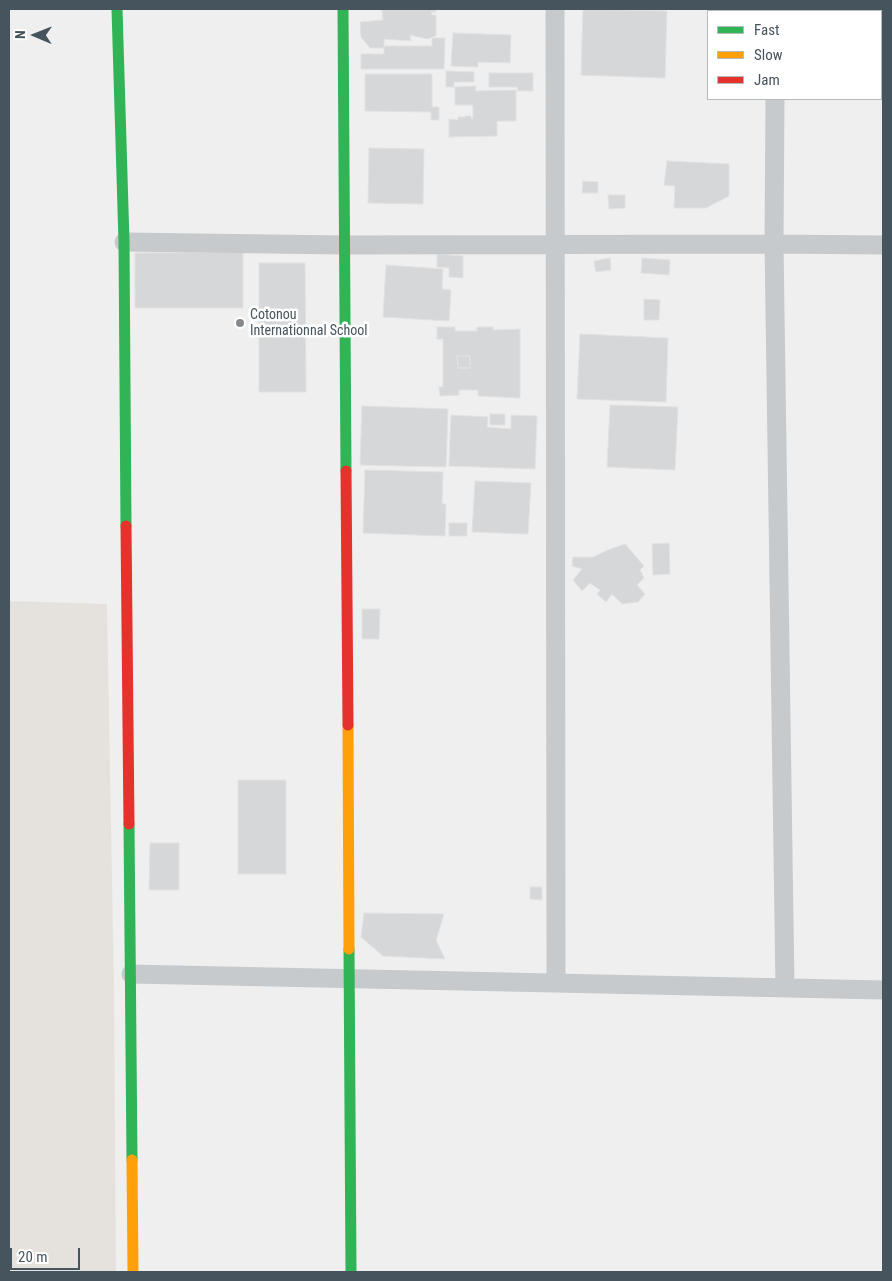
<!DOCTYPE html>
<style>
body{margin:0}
#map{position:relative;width:892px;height:1281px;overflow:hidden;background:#f0efef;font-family:"Roboto Condensed",sans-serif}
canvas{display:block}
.frame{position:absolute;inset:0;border:10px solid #46545d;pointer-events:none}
.legend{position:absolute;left:707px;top:10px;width:175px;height:90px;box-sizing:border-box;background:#fff;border:1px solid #b5bbbe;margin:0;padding:6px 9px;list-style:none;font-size:15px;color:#46545d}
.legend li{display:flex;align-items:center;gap:10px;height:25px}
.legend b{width:25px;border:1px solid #b5bbbe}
.north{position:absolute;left:10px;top:10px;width:50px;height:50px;-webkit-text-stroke:4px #fff;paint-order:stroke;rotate:271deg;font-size:14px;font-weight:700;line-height:20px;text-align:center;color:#46545d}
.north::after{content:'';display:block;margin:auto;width:18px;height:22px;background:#46545d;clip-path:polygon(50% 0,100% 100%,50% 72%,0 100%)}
.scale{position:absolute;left:10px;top:1248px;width:70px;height:22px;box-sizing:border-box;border:2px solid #46545d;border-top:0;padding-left:6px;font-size:15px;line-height:18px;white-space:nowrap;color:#46545d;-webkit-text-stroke:4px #fff;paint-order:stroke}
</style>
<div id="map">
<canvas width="892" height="1281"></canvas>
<div class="frame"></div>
<ul class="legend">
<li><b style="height:6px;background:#30b455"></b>Fast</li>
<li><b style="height:6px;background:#ff9f0a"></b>Slow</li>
<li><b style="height:6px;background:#e5322d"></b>Jam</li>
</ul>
<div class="north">N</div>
<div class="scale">20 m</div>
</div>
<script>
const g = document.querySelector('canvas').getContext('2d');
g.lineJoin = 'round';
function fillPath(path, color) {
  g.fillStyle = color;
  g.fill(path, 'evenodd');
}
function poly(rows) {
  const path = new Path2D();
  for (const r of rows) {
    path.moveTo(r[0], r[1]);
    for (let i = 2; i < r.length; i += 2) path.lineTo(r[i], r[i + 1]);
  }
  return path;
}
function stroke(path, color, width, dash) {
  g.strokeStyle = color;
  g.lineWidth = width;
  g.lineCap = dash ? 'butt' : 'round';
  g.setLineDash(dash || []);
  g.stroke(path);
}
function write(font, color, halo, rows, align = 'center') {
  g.font = font + ' "Roboto Condensed",sans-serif';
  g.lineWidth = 5;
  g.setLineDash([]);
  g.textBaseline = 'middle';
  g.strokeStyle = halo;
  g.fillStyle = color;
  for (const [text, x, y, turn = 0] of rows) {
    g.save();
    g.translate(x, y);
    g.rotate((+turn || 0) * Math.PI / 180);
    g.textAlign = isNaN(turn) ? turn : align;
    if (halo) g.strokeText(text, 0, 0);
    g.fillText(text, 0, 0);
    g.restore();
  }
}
fillPath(poly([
 [9,601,107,604,114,991,116,1272,9,1272]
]), '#e5e2dd');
const building = poly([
 [373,9,436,9,436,12,431,12,432,15,436,15,436,36,427,39,410,35,411,41,384,39,384,48,370,48,361,37,360,22,383,20,382,10,373,9],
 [583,9,667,11,665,78,581,75,583,9],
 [453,33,511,35,510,63,478,62,478,67,451,66,453,33],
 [432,38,445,38,444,69,361,69,361,54,384,54,384,46,432,46,432,38],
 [446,71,474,72,474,82,454,82,454,87,446,87,446,71],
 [489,73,533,73,533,91,518,91,517,87,489,87,489,73],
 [365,74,432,74,432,107,439,107,439,120,431,120,431,112,365,111,365,74],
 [476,86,475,91,516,90,516,121,497,121,497,136,449,137,449,119,458,120,458,117,465,117,465,116,471,116,471,119,473,119,473,105,455,105,455,87,476,86],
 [369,148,424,149,423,204,368,203,369,148],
 [667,161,729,164,729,196,706,208,674,208,675,186,664,185,667,161],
 [583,181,598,182,598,193,582,193,583,181],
 [608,195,625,195,625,208,609,209,608,195],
 [243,252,243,308,135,308,135,253,243,252],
 [437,254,463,256,463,278,449,277,449,268,437,267,437,254],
 [610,258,611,270,596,272,594,261,610,258],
 [642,258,670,260,669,275,641,273,642,258],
 [259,263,305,263,306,392,259,392,259,263],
 [386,265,443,269,442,289,451,290,449,321,383,317,386,265],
 [644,299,660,300,659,320,644,320,644,299],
 [437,327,455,327,455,331,477,331,477,327,493,327,493,330,520,329,520,398,478,396,478,390,459,390,459,395,440,396,439,387,443,387,443,339,437,339,437,327],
 [457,356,470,356,470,368,458,368,457,356],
 [580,334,668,338,666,402,577,399,580,334],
 [457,356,470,356,470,368,458,368,457,356],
 [610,405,678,407,675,470,607,467,610,405],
 [362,406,448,409,446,467,360,465,362,406],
 [490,414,505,414,505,425,490,425,490,414],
 [451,415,488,417,487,427,511,429,511,415,537,416,535,469,449,466,451,415],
 [365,470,443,472,442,504,446,504,445,536,363,533,365,470],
 [475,481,531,483,528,534,472,532,475,481],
 [449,523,467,523,467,536,449,536,449,523],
 [669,543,670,574,653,575,652,544,669,543],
 [625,544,644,566,640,570,644,578,637,585,645,594,638,602,622,604,612,594,606,602,597,594,600,590,590,583,582,591,573,580,582,569,572,566,573,557,593,557,608,550,625,544],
 [362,609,380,609,379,639,362,639,362,609],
 [238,780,286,780,286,874,238,874,238,780],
 [150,843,179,843,179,890,149,890,150,843],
 [530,887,542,887,542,900,530,899,530,887],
 [364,913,444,914,436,940,445,959,383,956,361,937,364,913]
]);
fillPath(building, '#d6d7d8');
stroke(building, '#e1e1e2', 1);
stroke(poly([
 [555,9,556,983],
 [776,11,776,9],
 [775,99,774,244,785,988],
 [124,242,344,245,774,244,883,245],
 [131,974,883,990]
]), '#c6cacc', 19);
stroke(poly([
 [117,9,124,242,126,526],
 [343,9,346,471],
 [129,824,132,1160],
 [349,949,351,1272]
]), '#30b455', 11);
stroke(poly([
 [348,725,349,949],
 [132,1160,133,1272]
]), '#ff9f0a', 11);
stroke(poly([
 [346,471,348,725],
 [126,526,129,824]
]), '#e5322d', 11);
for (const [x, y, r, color] of [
 [240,323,5,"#828a90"]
]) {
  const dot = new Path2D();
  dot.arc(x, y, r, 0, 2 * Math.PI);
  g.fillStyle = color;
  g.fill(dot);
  stroke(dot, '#fff', 2);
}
write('14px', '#46545d', '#fff', [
 ["Cotonou",250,315],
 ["Internationnal School",250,331]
], 'left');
</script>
